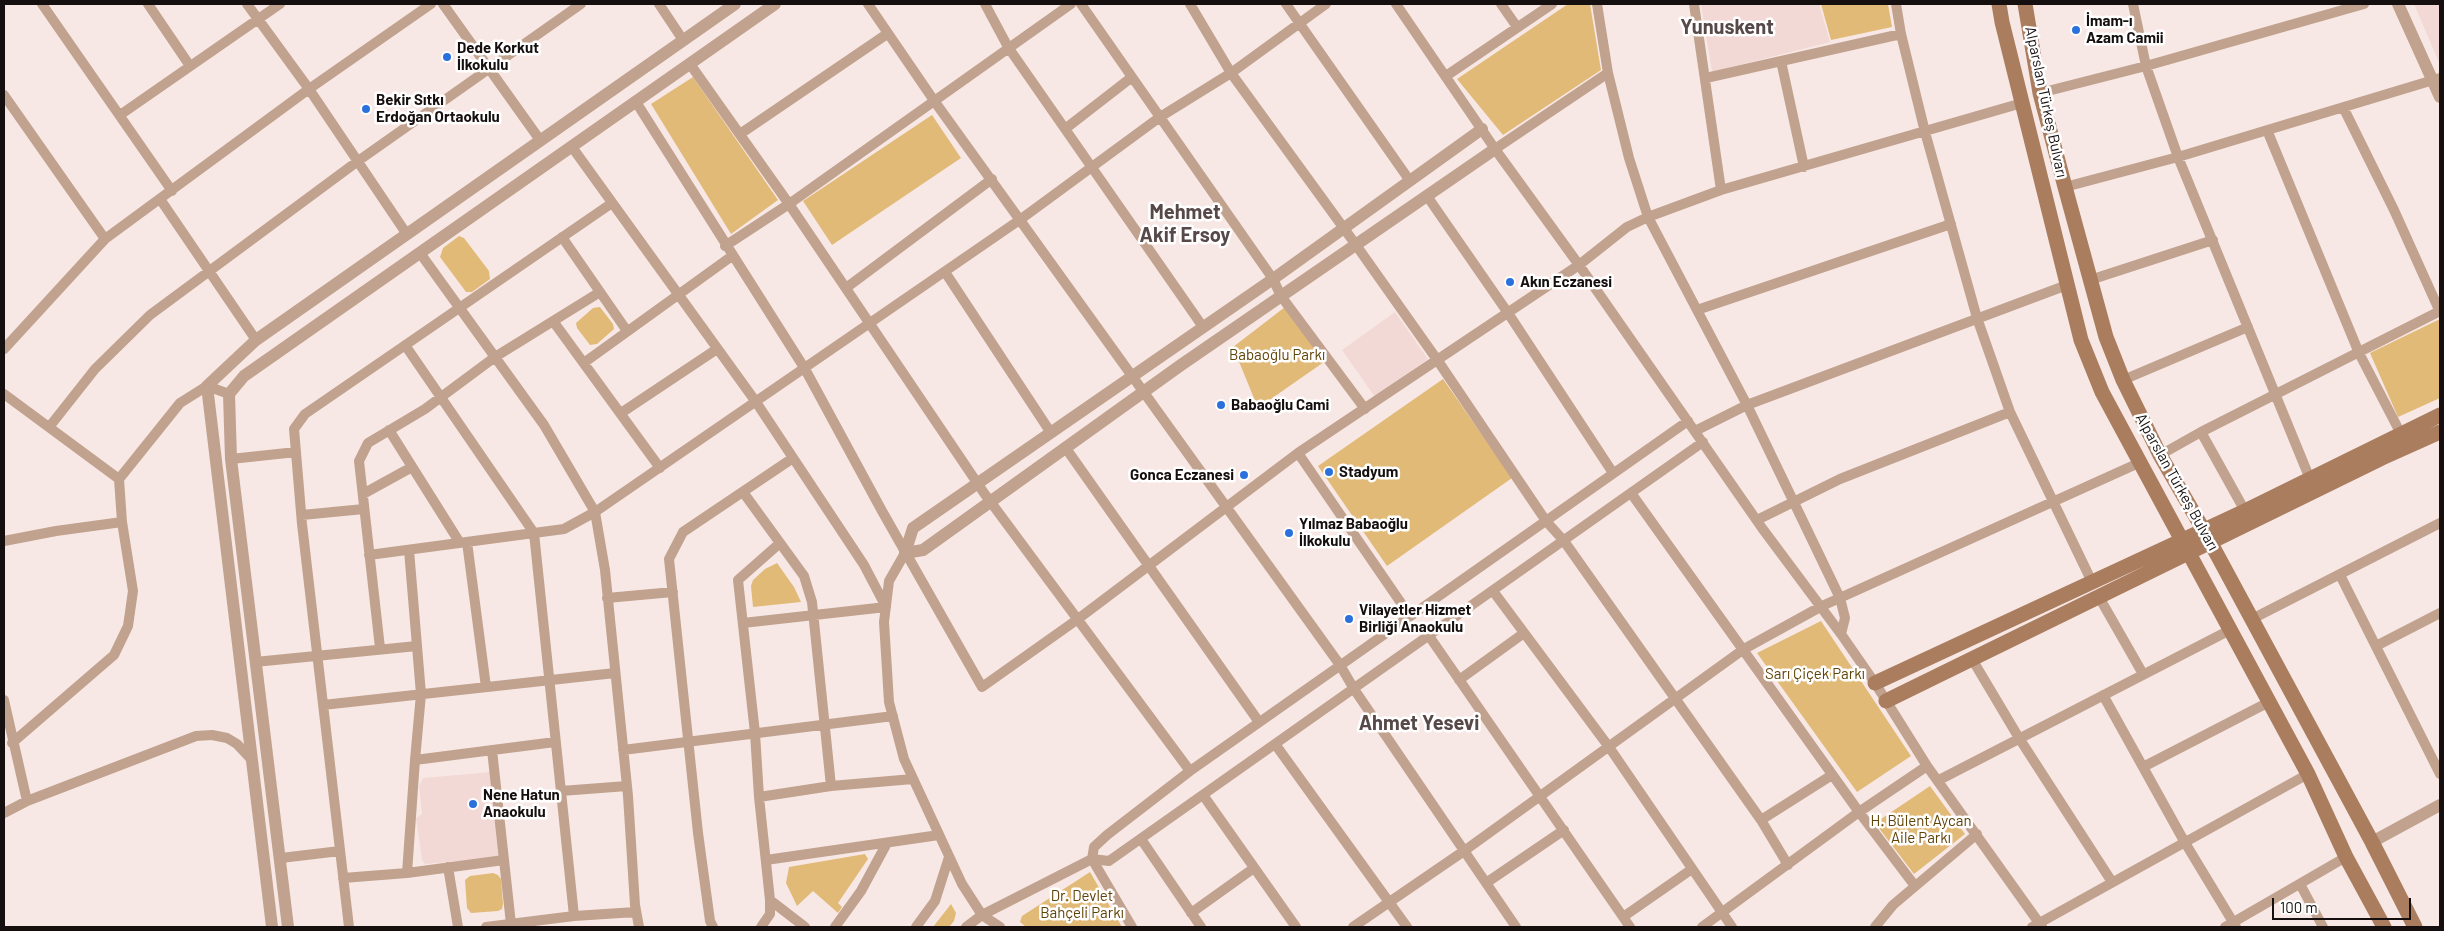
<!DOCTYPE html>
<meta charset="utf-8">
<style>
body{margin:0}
#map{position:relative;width:2444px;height:931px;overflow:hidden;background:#f8e8e5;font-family:Barlow,sans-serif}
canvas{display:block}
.frame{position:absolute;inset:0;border:5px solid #15100f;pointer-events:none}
.scale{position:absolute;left:2272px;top:898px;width:139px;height:22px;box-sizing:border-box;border:2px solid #15100f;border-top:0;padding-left:6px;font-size:15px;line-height:18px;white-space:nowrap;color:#15100f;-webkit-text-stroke:4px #fff;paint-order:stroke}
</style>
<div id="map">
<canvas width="2444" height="931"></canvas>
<div class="frame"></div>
<div class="scale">100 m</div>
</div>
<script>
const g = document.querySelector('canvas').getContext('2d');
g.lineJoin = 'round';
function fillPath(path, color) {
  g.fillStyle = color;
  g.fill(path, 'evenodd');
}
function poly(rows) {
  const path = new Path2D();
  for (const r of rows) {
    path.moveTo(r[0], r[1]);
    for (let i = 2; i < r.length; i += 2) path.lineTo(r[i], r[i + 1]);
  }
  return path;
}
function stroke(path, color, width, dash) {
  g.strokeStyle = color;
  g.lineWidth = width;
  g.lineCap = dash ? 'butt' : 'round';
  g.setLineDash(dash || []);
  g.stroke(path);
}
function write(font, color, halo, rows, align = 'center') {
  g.font = font + ' Barlow,sans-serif';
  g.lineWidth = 5;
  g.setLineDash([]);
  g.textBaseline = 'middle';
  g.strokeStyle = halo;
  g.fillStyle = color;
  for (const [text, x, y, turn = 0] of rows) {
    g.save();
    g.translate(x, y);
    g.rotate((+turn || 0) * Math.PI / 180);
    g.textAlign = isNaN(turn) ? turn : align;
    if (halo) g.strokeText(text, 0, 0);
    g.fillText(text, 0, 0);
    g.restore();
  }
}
fillPath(poly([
 [1701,4,1819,4,1830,42,1712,72],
 [2414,4,2440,4,2440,65],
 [1395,312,1428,359,1375,397,1342,350],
 [491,772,501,853,497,858,425,864,422,860,416,818,422,814,419,786,423,778]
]), '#f2d9d5');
fillPath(poly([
 [1568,4,1590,4,1601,70,1503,135,1457,79],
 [1821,4,1888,4,1892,27,1831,40],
 [693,77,778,200,731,234,651,104],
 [932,115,961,158,832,245,803,201],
 [459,236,464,238,489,271,490,279,472,292,466,292,440,257,443,248],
 [600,307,613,324,614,329,597,344,590,345,577,328,576,323,593,308],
 [1285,307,1324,362,1258,408,1233,347],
 [2440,319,2440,398,2398,417,2370,353],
 [1443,379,1512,478,1387,566,1318,466],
 [777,563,794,587,801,602,753,607,751,586,753,580,765,569],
 [1821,621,1911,756,1857,792,1757,653],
 [1930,786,1965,834,1914,874,1875,823],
 [865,854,868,859,838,903,842,907,838,913,813,891,797,906,786,883,789,867],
 [1090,872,1122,927,1026,927,1020,922,1022,916],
 [493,873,498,875,501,879,503,904,502,909,498,911,471,913,467,908,465,880,470,876],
 [951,904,956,913,954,921,949,927,933,927]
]), '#e2ba77');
stroke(poly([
 [42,4,172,191],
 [148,4,190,66],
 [247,4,309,89,406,233],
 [443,4,540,140],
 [659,4,683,40],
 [868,4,935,102,1340,665,1354,689,1516,927],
 [985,4,1008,47,1203,327],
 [1081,4,1273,279,1281,296,1365,409],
 [1190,4,1231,73,1356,245,1438,361,1546,521,1564,541,1761,820,1788,865],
 [1286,4,1410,181],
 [1396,4,1495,149,1579,265,1762,528,1841,634,1875,683,1927,766,2042,927],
 [1501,4,1517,27],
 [1597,4,1608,73,1629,158,1648,217,1747,405,1840,598,1845,618,1841,634],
 [1694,4,1721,190],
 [1896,4,1901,34,1925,132,1977,318,2010,412,2092,582],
 [2133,4,2146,66,2178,157,2310,479],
 [1781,61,1804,167],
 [690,64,789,204,984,493,1190,771],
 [1446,76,1552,4],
 [1706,78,1901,34],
 [2040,93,2146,66,2364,4],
 [4,95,105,239],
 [636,102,805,369,882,511,982,687,1078,619,1298,453,1579,265,1627,227,1648,217,1721,190,2022,103],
 [2344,109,2394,210,2440,312],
 [120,115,280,4],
 [1065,129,1132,77],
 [2267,130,2359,353,2401,434],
 [740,134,887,34],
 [572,147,756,402,864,565,886,607,743,623],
 [1495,149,1608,73],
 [2065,187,2178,157,2440,78],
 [1427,196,1508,313,1613,473],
 [160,199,256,340],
 [562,237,627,331],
 [725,246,789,204,1071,4],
 [420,253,544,425,595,512,605,570,628,796,635,905,639,927],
 [945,272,1051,433],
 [2090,280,2213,240],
 [846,288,992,179],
 [1697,310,1951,224],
 [553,321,660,468],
 [405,345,534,533,574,916],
 [4,349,105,239,309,89,431,4],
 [585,362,732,256],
 [2123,380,2248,327],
 [4,394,119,479],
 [621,413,717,349],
 [50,426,95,369,150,315,358,161,581,4],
 [389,430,460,543],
 [1695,431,1747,405,2067,285],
 [2201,432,2245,511],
 [1065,447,1259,722],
 [1298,453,1410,616],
 [2160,455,2201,432,2440,311],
 [231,459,296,452],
 [743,492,804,576,812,602,831,786],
 [1631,493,1859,812,1915,886],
 [363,494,412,467],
 [302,515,364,509],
 [1757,520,1840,479,2010,412],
 [4,541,56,531,122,522],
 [467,542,486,687],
 [409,550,421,694,415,760],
 [905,553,889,581,884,622,889,702,904,759,962,884,982,915,1000,927],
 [369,555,564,529,595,512,1021,219,1160,117,1231,73,1326,4],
 [2340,575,2440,774],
 [1493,591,1609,747,1732,927],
 [2099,597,2143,674],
 [607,598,673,592],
 [2252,619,2440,523],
 [1429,636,1630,927],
 [2376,646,2440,613],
 [380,648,359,461,368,443,425,409,495,357,600,292],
 [1972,659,2019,738,2112,882],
 [255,662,417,646],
 [1459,680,1524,633],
 [2103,695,2184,841,2236,927],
 [4,700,27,801],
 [323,705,615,673],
 [12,743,114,655,128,626,133,591,122,522,119,479,180,403,207,386,229,394],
 [1275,744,1407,927],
 [492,750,511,924],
 [623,750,893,716],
 [2143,767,2269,702],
 [1939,780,2230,630],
 [561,791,627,786],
 [1203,795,1296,927],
 [759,797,831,786,913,779],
 [4,813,27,801,196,736,212,735,227,738,237,744,252,760],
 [1761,820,1832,775],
 [1141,839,1201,927],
 [281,858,340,851],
 [766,860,939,835],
 [448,867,458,927],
 [407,873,504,860],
 [343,878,407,873,415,760,555,742],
 [1486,883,1564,830],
 [2300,884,2323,927],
 [770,900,805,927],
 [1191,913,1254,868],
 [1623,917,1692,869],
 [349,927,302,524,294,429,305,414,612,203],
 [486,927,574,916,636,912],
 [713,927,710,921,698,833,669,559,683,532,793,458],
 [761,927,770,914,770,900,759,797,755,733,738,580,780,543],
 [835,927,861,891,887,843],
 [916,927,935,901,949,857],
 [966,927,982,915,1092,859,1109,861,1703,442],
 [1132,927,1092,859,1094,847,1107,835,1190,771,1688,421],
 [1353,927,1464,851,1744,649,1822,606,2141,462],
 [1702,927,1859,812,1927,766],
 [1875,927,1893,905,1977,834],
 [2032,927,2308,774],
 [2225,927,2346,857]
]), '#c1a28e', 10);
stroke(poly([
 [2398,4,2440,97],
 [1482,129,1273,279,913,528,905,553,923,550,1181,365,1495,149],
 [2372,842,2440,805],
 [272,927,207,386,256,340,735,4],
 [288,927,231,459,229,394,244,376,775,4]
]), '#c1a28e', 12);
stroke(poly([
 [1999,4,2002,22,2081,340,2102,392,2308,774,2346,857,2384,927],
 [2025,4,2040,93,2065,187,2106,337,2123,380,2160,455,2207,536,2372,842,2415,927],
 [1875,683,2245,511,2440,415],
 [1886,701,2382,458,2440,432]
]), '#aa7d5f', 15);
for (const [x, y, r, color] of [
 [2076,30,5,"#2b71dd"],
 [447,57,5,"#2b71dd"],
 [366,109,5,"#2b71dd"],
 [1510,282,5,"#2b71dd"],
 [1221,405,5,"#2b71dd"],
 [1329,472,5,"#2b71dd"],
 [1244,475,5,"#2b71dd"],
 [1289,533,5,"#2b71dd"],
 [1349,619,5,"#2b71dd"],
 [473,804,5,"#2b71dd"]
]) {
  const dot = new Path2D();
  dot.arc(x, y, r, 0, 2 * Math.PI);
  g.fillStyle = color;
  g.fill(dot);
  stroke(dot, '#fff', 2);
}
write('bold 15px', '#15100f', '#fff', [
 ["İmam-ı",2086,21],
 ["Azam Camii",2086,38],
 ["Dede Korkut",457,48],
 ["İlkokulu",457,65],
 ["Bekir Sıtkı",376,100],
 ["Erdoğan Ortaokulu",376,117],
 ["Akın Eczanesi",1520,282],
 ["Babaoğlu Cami",1231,405],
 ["Stadyum",1339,472],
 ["Gonca Eczanesi",1234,475,"right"],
 ["Yılmaz Babaoğlu",1299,524],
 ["İlkokulu",1299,541],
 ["Vilayetler Hizmet",1359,610],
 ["Birliği Anaokulu",1359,627],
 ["Nene Hatun",483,795],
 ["Anaokulu",483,812]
], 'left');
write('15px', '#15100f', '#fff', [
 ["Alparslan Türkeş Bulvarı",2046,102,78],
 ["Alparslan Türkeş Bulvarı",2177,482,61]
]);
write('15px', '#604307', '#fff', [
 ["Babaoğlu Parkı",1277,355],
 ["Sarı Çiçek Parkı",1815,674],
 ["H. Bülent Aycan",1921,821],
 ["Aile Parkı",1921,838],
 ["Dr. Devlet",1082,896],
 ["Bahçeli Parkı",1082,913]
]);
write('bold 20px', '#564947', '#fff', [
 ["Yunuskent",1727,27],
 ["Mehmet",1185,212],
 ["Akif Ersoy",1185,235],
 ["Ahmet Yesevi",1419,723]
]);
</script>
